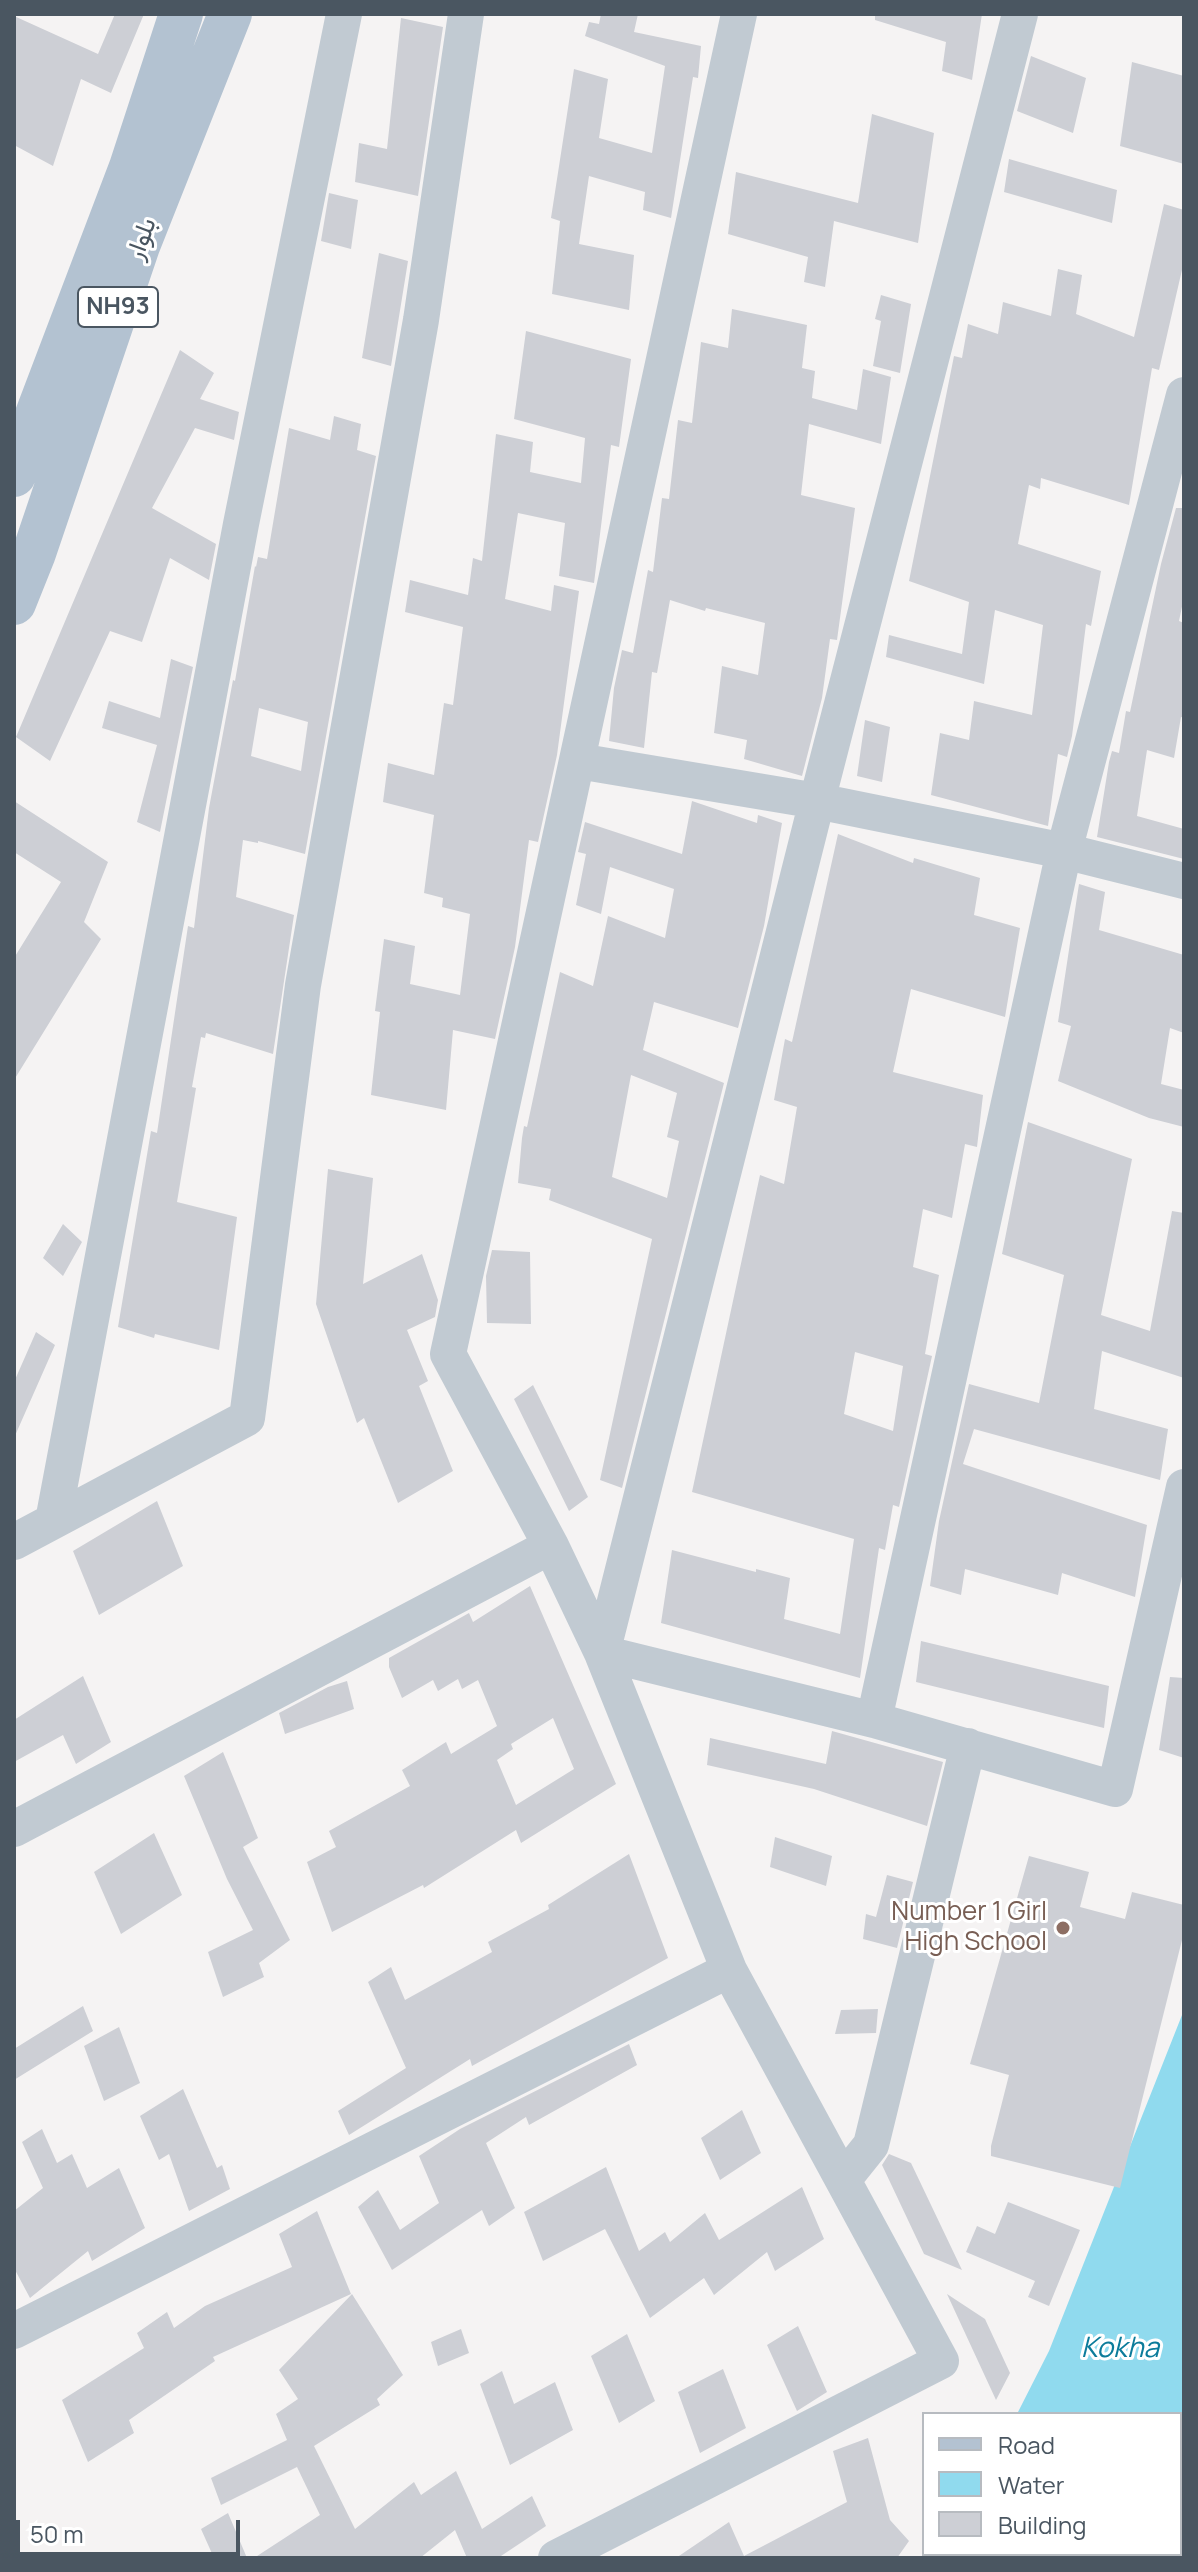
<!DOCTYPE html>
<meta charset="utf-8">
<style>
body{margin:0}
#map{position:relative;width:1198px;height:2572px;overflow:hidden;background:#f5f3f3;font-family:Manrope,sans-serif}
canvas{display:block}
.frame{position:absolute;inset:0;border:16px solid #4a5661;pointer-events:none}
.legend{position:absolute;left:922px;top:2412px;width:260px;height:144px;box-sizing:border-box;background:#fff;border:2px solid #b7bbc0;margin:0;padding:10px 14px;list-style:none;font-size:24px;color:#4a5661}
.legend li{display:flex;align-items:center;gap:16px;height:40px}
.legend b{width:40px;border:2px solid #b7bbc0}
.scale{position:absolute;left:16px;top:2520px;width:224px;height:36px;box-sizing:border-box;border:4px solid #4a5661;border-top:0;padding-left:10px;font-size:24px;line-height:28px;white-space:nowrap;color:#4a5661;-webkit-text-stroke:6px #fff;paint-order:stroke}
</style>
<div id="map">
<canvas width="1198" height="2572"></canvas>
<div class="frame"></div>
<ul class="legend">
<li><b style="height:10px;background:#b3c2d1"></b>Road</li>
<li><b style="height:22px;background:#90daee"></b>Water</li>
<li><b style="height:22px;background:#cdcfd5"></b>Building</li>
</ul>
<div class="scale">50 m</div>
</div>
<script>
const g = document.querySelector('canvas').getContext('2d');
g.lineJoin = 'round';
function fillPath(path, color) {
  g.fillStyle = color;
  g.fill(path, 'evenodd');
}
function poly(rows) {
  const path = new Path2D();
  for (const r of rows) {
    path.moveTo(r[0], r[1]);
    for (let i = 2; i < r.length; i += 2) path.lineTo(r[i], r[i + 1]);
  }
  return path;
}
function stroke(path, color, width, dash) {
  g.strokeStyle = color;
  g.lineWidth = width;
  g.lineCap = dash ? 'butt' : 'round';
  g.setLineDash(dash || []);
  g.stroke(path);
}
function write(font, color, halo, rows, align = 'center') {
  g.font = font + ' Manrope,Vazirmatn,sans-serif';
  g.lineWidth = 6;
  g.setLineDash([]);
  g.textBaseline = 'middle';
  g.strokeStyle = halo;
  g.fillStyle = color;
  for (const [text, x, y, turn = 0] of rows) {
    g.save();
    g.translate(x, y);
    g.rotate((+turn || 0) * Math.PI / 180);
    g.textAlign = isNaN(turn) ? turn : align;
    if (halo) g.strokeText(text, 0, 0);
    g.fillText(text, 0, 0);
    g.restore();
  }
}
fillPath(poly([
 [1184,2010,1184,2558,943,2558,945,2554,1180,2554,1180,2414,1017,2414,1049,2351]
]), '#90daee');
fillPath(poly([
 [115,14,144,14,111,93,81,79,53,166,14,145,14,16,98,54],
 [601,14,638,14,634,32,701,46,698,78,693,77,671,218,643,210,645,192,589,176,579,244,634,255,629,310,552,294,560,221,551,218,574,69,608,79,599,138,652,153,665,66,585,36,589,22,599,24],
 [875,14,982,14,972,80,942,71,946,42,875,20],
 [401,18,443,27,418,196,355,182,359,143,387,149],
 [1031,56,1086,78,1073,133,1017,111],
 [1132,62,1184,76,1184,164,1120,146],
 [872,114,934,133,918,243,834,221,825,287,804,282,808,257,728,234,736,172,858,203],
 [1009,159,1117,190,1112,223,1004,192],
 [329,193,358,200,351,249,321,241],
 [1164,204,1184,210,1184,261,1159,370,1152,368,1129,505,1041,478,1040,489,1029,485,1018,544,1101,571,1091,626,1086,624,1072,736,1067,757,1058,754,1048,826,931,795,940,733,969,740,974,701,1032,715,1043,625,995,610,984,684,886,657,889,635,962,654,969,602,909,581,954,356,962,358,968,324,998,334,1003,302,1051,316,1058,269,1082,275,1076,314,1134,337],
 [379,253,408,261,391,366,362,358],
 [881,295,911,304,900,373,873,366,881,321,875,319],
 [732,309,807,325,802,368,815,371,812,398,857,410,863,369,891,377,881,444,809,424,801,495,855,508,837,640,830,639,822,698,802,776,744,759,747,740,714,733,722,666,758,675,765,623,706,608,705,611,670,600,657,673,652,672,644,748,609,741,614,688,622,650,633,653,648,570,653,572,662,498,669,499,678,420,692,423,701,342,728,348],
 [526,331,631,359,619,447,611,445,594,583,559,576,565,523,518,513,505,599,551,611,554,585,579,591,557,755,538,842,529,840,515,947,495,1039,453,1030,446,1110,371,1095,380,1012,375,1011,384,939,415,946,410,984,460,995,470,914,442,907,443,898,424,893,434,815,383,802,388,763,434,775,444,703,453,705,463,627,405,612,410,580,468,595,473,558,482,561,496,434,533,442,530,472,581,483,585,438,514,419],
 [180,350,214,373,200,399,239,412,234,440,195,428,152,508,216,544,209,580,170,558,142,642,110,631,50,761,16,737],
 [334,416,361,424,357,450,376,456,305,854,258,841,258,843,243,840,236,897,294,915,273,1054,206,1033,205,1038,201,1037,192,1087,196,1088,177,1202,237,1217,219,1350,155,1334,154,1338,118,1327,151,1131,157,1133,188,926,194,928,209,808,233,680,235,681,255,566,256,567,258,557,267,559,289,428,330,440],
 [259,708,308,722,301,771,251,756],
 [1176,508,1184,508,1184,597,1179,621,1184,623,1184,718,1181,717,1174,758,1147,750,1137,816,1184,829,1184,859,1097,837,1109,762,1112,751,1119,753,1126,711,1130,712,1161,564],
 [171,659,193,667,160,832,137,822,157,745,102,728,109,701,160,718],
 [865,720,890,727,882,782,857,776],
 [14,801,108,862,84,922,101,939,14,1080,14,958,61,882,14,852],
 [692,801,757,823,758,815,782,823,764,926,738,1028,654,1002,643,1050,724,1083,622,1488,600,1480,652,1239,549,1200,551,1189,518,1183,522,1138,524,1126,527,1127,560,972,593,986,608,916,665,938,674,889,610,867,601,914,576,905,586,854,578,852,585,822,682,854],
 [631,1075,677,1093,667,1137,679,1141,667,1198,612,1177],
 [838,834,913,863,914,858,980,878,974,915,1020,928,1005,1017,911,989,893,1072,983,1095,977,1147,965,1144,952,1218,923,1209,913,1267,939,1275,925,1354,932,1356,899,1507,893,1505,885,1550,879,1548,860,1678,661,1623,672,1550,756,1572,756,1569,790,1578,784,1619,840,1634,854,1539,692,1492,760,1175,784,1184,797,1107,774,1100,785,1039,792,1042],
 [855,1352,903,1366,893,1431,844,1414],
 [1079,884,1105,892,1099,930,1184,955,1184,1033,1170,1028,1161,1084,1184,1090,1184,1127,1149,1118,1058,1081,1071,1026,1058,1022],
 [1028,1122,1132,1159,1101,1315,1150,1331,1172,1211,1184,1213,1184,1378,1102,1351,1094,1409,1168,1429,1160,1480,974,1429,963,1464,1147,1525,1135,1597,1062,1573,1058,1595,965,1569,961,1595,930,1586,939,1521,969,1384,1039,1403,1064,1275,1002,1254],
 [328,1169,373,1178,363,1284,422,1254,438,1300,435,1317,407,1330,428,1381,419,1386,453,1471,398,1503,364,1418,357,1423,316,1304],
 [63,1224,82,1242,63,1276,43,1258],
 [492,1250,530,1252,531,1324,487,1323,486,1276],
 [36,1332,55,1345,14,1438,14,1382],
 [533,1385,588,1497,569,1511,514,1399],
 [157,1501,183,1566,99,1615,73,1551],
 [530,1586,616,1784,521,1843,516,1830,424,1888,423,1885,332,1932,307,1862,336,1847,329,1831,410,1786,402,1770,446,1742,451,1754,497,1726,478,1680,462,1689,458,1679,438,1691,433,1680,402,1698,389,1667,389,1658,469,1613,473,1622],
 [553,1718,574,1769,516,1805,497,1760,513,1749,511,1744],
 [921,1641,1109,1686,1104,1728,916,1682],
 [83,1676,111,1742,76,1764,63,1735,14,1762,14,1720],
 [1170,1677,1184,1678,1184,1758,1159,1750],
 [347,1681,354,1709,285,1734,279,1713,328,1687],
 [832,1731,943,1762,927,1826,814,1789,707,1765,710,1738,826,1764],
 [223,1752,258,1838,243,1847,290,1940,259,1963,264,1977,223,1997,208,1952,253,1930,227,1879,184,1776],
 [154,1833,182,1895,121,1934,94,1872],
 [775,1837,832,1856,826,1886,770,1867],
 [629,1854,668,1958,472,2066,470,2059,349,2135,338,2111,406,2068,368,1982,391,1967,405,2000,492,1952,488,1942,549,1909,548,1905],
 [1029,1856,1089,1872,1080,1907,1125,1919,1132,1892,1184,1905,1184,1932,1120,2188,991,2156,991,2146,1009,2075,970,2064],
 [887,1875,913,1882,897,1948,863,1939,866,1914,876,1917],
 [83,2006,93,2031,14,2080,14,2049],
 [878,2009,876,2033,835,2034,841,2010],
 [119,2027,140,2083,104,2101,84,2046],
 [629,2044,637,2065,529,2125,526,2117,486,2143,515,2208,489,2226,482,2210,392,2270,358,2207,378,2190,400,2230,439,2203,419,2156,460,2129],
 [183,2089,217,2168,222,2165,230,2189,189,2211,169,2154,159,2160,140,2116],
 [742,2110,761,2153,720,2180,701,2138],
 [42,2129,57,2163,72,2154,87,2188,119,2168,145,2228,92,2261,88,2251,30,2298,14,2268,14,2211,43,2188,22,2142],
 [889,2154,911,2163,962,2270,924,2254,882,2165],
 [606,2167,639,2251,665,2232,670,2242,705,2213,719,2240,802,2187,824,2239,775,2271,767,2252,714,2295,704,2278,650,2318,605,2229,543,2261,524,2212],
 [1008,2202,1080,2230,1049,2306,1028,2297,1035,2281,966,2252,977,2226,995,2234],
 [317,2211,351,2294,213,2357,215,2361,129,2420,134,2433,88,2462,62,2400,144,2348,137,2333,167,2312,174,2328,205,2306,292,2267,279,2234],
 [352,2294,403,2375,377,2399,380,2405,314,2446,355,2529,414,2482,421,2495,456,2471,482,2529,532,2496,546,2526,498,2558,467,2558,455,2530,420,2558,254,2558,320,2515,297,2467,221,2505,211,2478,287,2440,276,2414,298,2399,279,2370],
 [947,2294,985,2319,1010,2373,996,2400],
 [798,2326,827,2392,797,2411,767,2345],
 [461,2329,469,2353,438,2366,431,2342],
 [627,2334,655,2401,619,2423,591,2356],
 [723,2369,746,2428,700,2453,678,2392],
 [502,2371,514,2404,555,2382,573,2430,510,2465,480,2384],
 [868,2438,890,2520,909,2541,897,2558,676,2558,729,2522,744,2556,847,2502,833,2451],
 [228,2513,247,2558,214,2558,201,2529]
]), '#cdcfd5');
stroke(poly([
 [1020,14,817,801,602,1653,874,1720,1064,851,1184,395],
 [578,761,817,801,1064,851,1184,881],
 [53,1521,241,524,344,14],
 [14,1542,247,1418,303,985,421,320,466,14],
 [874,1720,1115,1789,1184,1487],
 [14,1829,551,1546],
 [843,2180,871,2145,968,1746],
 [14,2331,729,1970],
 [556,2558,941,2361,729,1970,602,1653,551,1546,448,1354,739,14]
]), '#c1cad2', 36);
stroke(poly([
 [14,475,131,167,181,14],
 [14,603,34,553,138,246,230,14]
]), '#b3c2d1', 44);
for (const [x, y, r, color] of [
 [1063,1928,8,"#8d6e63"]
]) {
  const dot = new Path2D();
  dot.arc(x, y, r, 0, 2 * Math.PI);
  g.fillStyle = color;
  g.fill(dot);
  stroke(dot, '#fff', 3);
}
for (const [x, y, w] of [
 [118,307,80]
]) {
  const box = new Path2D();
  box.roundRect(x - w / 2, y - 20, w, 40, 6);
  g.fillStyle = '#fff';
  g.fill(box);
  stroke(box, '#4a5661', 2);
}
write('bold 24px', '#4a5661', null, [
 ["NH93",118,307]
]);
write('26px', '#4a5661', '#fff', [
 ["بلوار",142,239,-70]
]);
write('26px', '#785e54', '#fff', [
 ["Number 1 Girl",1047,1913],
 ["High School",1047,1943]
], 'right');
write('italic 28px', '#0c7c9b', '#fff', [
 ["Kokha",1120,2349]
]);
</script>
